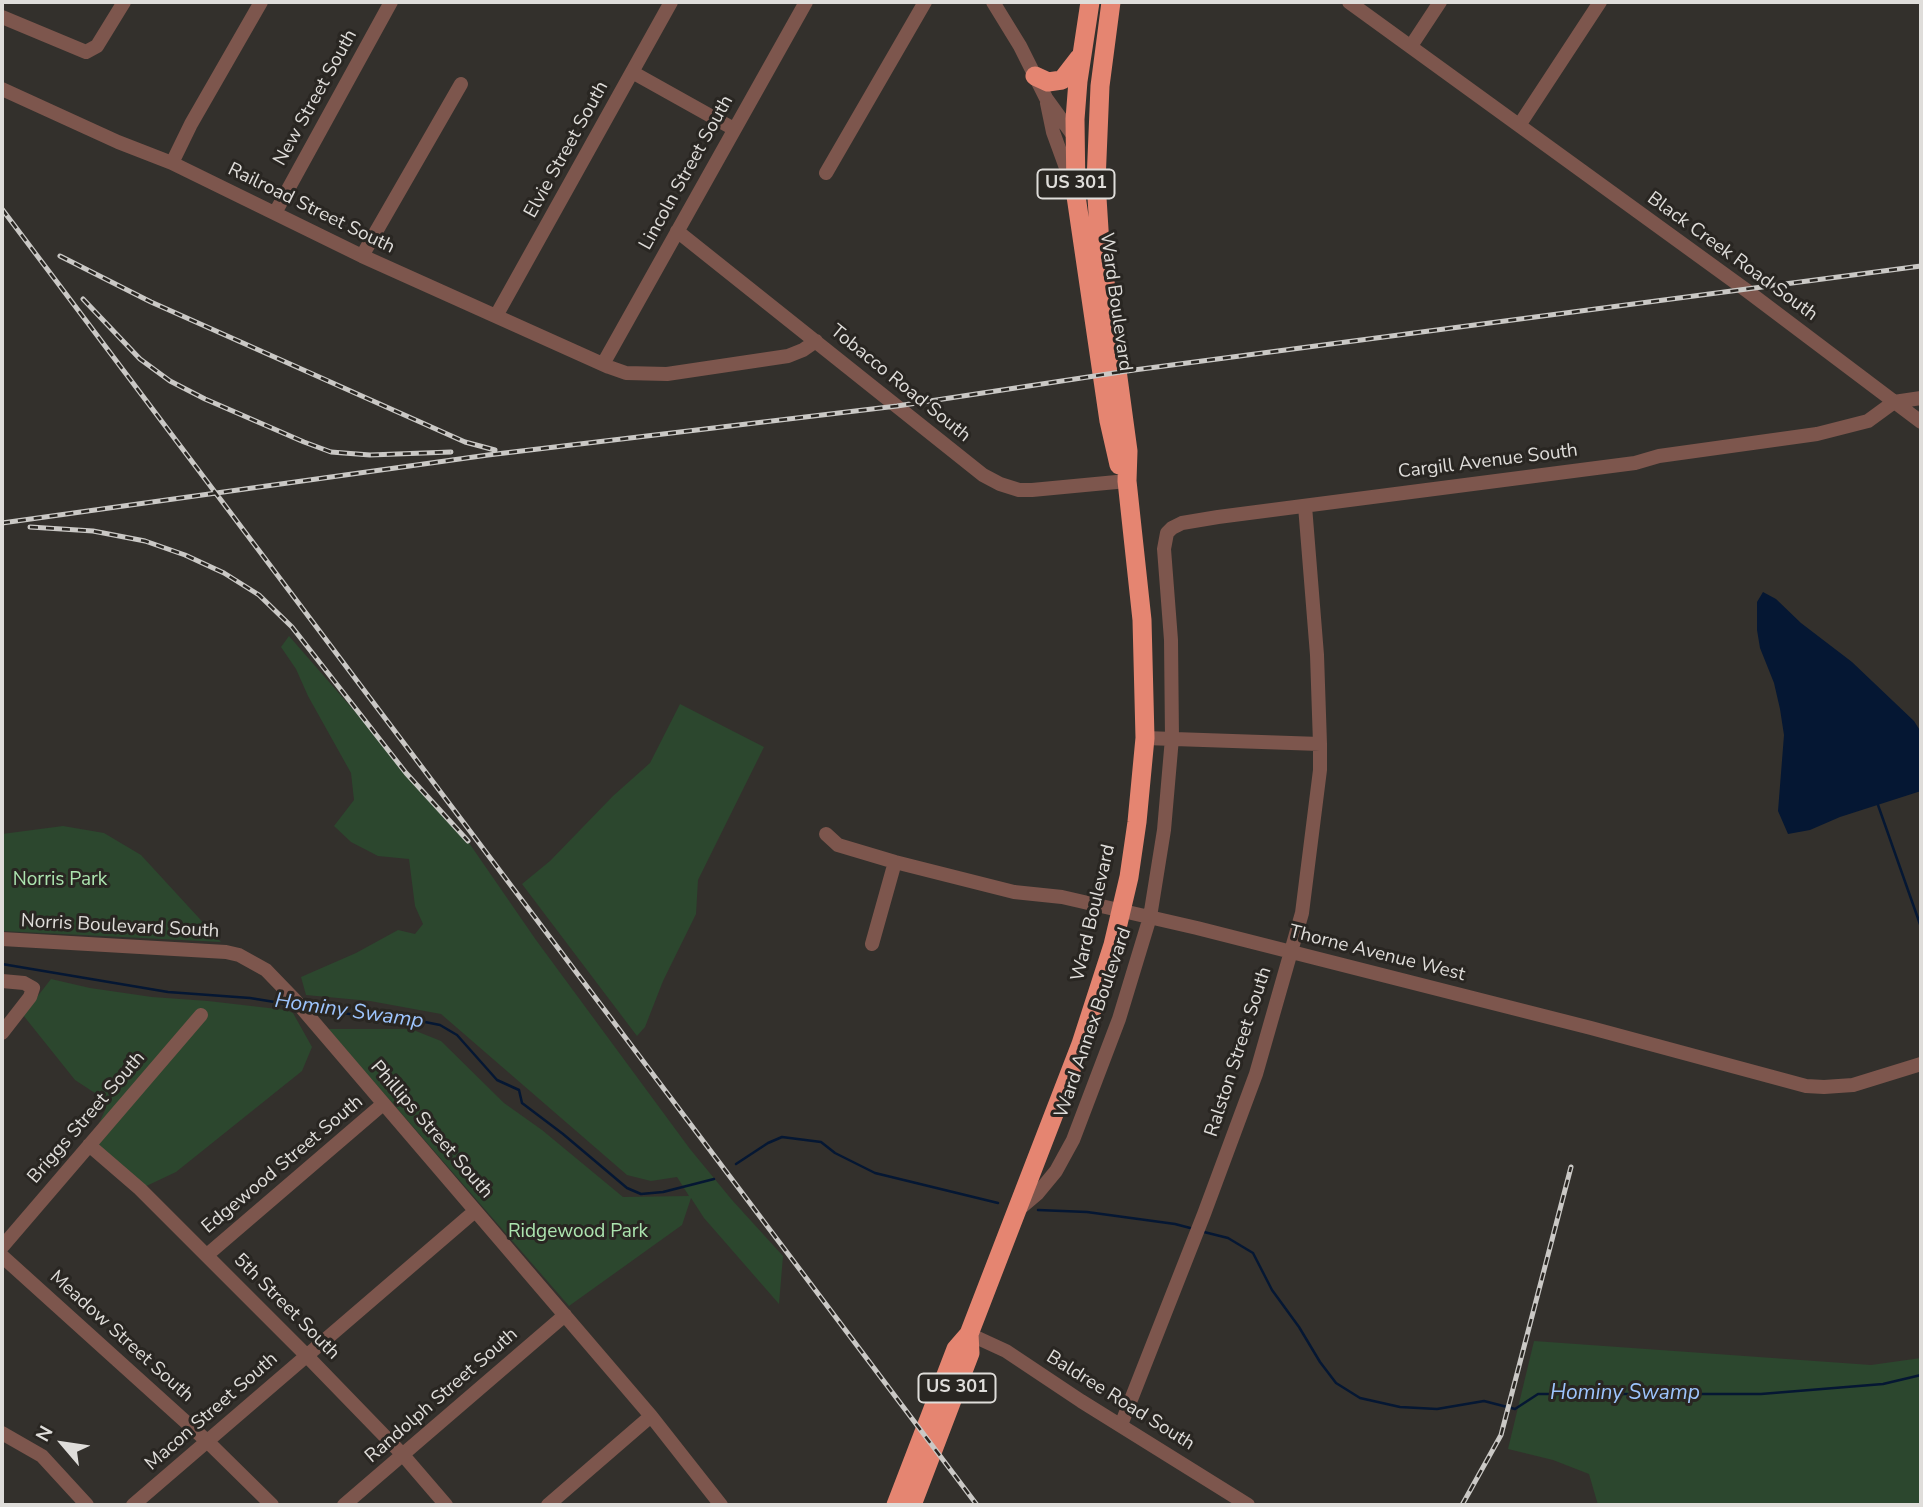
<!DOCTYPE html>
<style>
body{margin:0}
#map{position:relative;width:1923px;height:1507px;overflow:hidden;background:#33302c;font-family:"Nunito Sans",sans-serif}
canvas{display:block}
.frame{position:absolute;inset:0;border:4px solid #dfddda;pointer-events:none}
.north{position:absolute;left:28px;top:1409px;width:70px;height:70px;-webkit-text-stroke:5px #292622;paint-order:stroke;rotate:299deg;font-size:19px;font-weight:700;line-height:28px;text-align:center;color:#dfddda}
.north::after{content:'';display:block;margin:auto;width:24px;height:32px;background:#dfddda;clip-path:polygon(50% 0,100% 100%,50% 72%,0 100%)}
</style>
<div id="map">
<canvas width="1923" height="1507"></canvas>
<div class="frame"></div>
<div class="north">N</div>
</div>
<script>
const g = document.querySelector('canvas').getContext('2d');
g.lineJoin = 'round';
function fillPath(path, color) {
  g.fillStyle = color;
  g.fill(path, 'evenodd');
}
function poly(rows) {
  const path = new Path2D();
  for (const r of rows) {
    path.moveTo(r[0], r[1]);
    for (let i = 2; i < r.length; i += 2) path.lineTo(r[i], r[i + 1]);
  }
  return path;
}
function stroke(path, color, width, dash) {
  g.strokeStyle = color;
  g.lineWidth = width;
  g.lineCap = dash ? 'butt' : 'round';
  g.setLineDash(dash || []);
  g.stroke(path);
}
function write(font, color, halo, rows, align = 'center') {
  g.font = font + ' "Nunito Sans",sans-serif';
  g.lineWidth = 6;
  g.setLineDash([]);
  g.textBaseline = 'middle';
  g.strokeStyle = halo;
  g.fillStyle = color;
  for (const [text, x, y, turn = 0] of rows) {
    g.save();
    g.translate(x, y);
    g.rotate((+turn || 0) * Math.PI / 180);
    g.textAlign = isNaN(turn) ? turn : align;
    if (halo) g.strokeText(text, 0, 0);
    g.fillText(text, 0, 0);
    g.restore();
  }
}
fillPath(poly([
 [289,636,467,840,536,940,690,1149,732,1200,783,1256,779,1304,704,1218,691,1198,682,1225,569,1306,328,1029,411,1029,441,1041,504,1103,542,1130,623,1197,689,1196,677,1177,651,1181,627,1175,441,1014,370,1001,306,995,301,977,356,953,398,930,415,934,423,924,415,906,409,859,378,856,351,842,334,826,354,800,351,773,308,696,296,669,281,647],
 [680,704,764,747,698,880,696,914,663,981,645,1027,637,1036,522,884,550,861,613,796,650,763],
 [63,826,104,833,141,855,221,942,2,931,2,834],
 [51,979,90,988,152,997,208,1001,286,1010,293,1013,312,1047,302,1071,176,1172,140,1189,89,1145,106,1108,104,1099,75,1080,23,1015],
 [1534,1341,1871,1365,1921,1358,1921,1505,1598,1505,1589,1474,1553,1460,1508,1449]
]), '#2c472e');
fillPath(poly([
 [1763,592,1776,599,1801,623,1852,662,1914,721,1921,732,1921,791,1840,817,1810,830,1788,834,1778,811,1784,735,1780,709,1774,683,1760,648,1757,630,1757,602]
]), '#051733');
stroke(poly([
 [1878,805,1921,927],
 [2,964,168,992,250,998,293,1005],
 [310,1007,378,1019,410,1019,440,1025,457,1035,497,1080,519,1090,522,1103,563,1134,627,1188,641,1194,663,1192,714,1179],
 [736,1164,768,1143,782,1137,821,1142,835,1153,875,1173,998,1203],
 [1038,1210,1087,1212,1175,1224,1194,1229],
 [1204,1232,1228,1238,1253,1253,1272,1290,1299,1327,1320,1362,1336,1383,1360,1398,1400,1407,1437,1409,1484,1401,1515,1409,1538,1394,1761,1394,1883,1384,1921,1375]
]), '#051733', 2.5);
stroke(poly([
 [993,2,1020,46,1046,98,1075,138],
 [1349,2,1746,290,1921,422],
 [2,17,86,52,97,46,124,2],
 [1411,46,1440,2],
 [632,72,734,129],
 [2,89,118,142,172,163,362,256,609,367,626,373,667,374,788,356,803,350,816,341],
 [1047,103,1053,132,1073,187],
 [1520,124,1600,2],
 [172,163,191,124,261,2],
 [826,173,925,2],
 [275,213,391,2],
 [677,231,983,475,1000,484,1019,490,1032,490,1127,481],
 [362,256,461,84],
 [496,316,671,2],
 [603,364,806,2],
 [1145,738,1320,744],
 [826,834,838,845,895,862,1014,892,1062,897,1197,928,1591,1028,1806,1086,1824,1087,1853,1085,1921,1064],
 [2,939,226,952,239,955,266,970,294,999,651,1416,721,1505],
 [872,944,895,862],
 [2,981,24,983,33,988,30,997,2,1033],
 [89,1145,140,1189,306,1355,403,1455,446,1505],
 [1017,1211,1037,1194,1056,1171,1073,1140,1119,1019,1150,917,1164,830,1172,738,1171,640,1164,549,1167,533,1172,528,1182,523,1218,517,1635,463,1659,456,1817,434,1868,421,1894,402,1921,398],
 [2,1247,201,1015],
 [207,1255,383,1104],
 [2,1256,208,1442,272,1505],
 [969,1334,1006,1351,1081,1401,1248,1505],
 [1121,1425,1204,1214,1256,1074,1302,913,1320,770,1320,744,1317,655,1305,506],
 [2,1433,42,1456,87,1505],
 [133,1505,475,1211],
 [344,1505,565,1315],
 [548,1505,651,1416]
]), '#7d564d', 14);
stroke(poly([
 [1090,2,1078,81,1075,119,1076,196,1109,421,1119,465],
 [1035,76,1048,82,1062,80,1079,58],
 [896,1505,956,1349,969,1334,1081,1044,1113,945,1129,877,1137,822,1145,738,1142,620,1127,481,1128,451,1100,245,1096,182,1100,86,1111,2],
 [912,1505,970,1353,969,1334]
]), '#e58571', 19);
const rail = poly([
 [2,209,977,1505],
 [60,256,151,302,465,442,495,450],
 [83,299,140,359,170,381,205,399,304,442,331,452,370,455,451,452],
 [2,523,488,455,897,406,1134,370,1921,266],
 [30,527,93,531,145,541,185,555,224,573,259,595,292,627,406,773,468,841],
 [1462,1505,1501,1435,1571,1167]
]);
stroke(rail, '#cac8c5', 5);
stroke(rail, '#292622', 2.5, [8]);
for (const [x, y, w] of [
 [1076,184,77],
 [957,1388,77]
]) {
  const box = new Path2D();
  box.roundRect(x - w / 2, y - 14.5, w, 29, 5);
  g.fillStyle = '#292622';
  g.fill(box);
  stroke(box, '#dfddda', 2);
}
write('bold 18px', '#dfddda', null, [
 ["US 301",1076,184],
 ["US 301",957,1388]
]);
write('19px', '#dfddda', '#292622', [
 ["New Street South",316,98,-61],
 ["Elvie Street South",567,150,-61],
 ["Lincoln Street South",687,173,-61],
 ["Railroad Street South",311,209,26],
 ["Black Creek Road South",1732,257,36],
 ["Ward Boulevard",1115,302,82],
 ["Tobacco Road South",900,384,39],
 ["Cargill Avenue South",1488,462,-7],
 ["Ward Boulevard",1094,913,-77],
 ["Norris Boulevard South",120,927,3],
 ["Thorne Avenue West",1377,954,14],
 ["Ward Annex Boulevard",1094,1023,-71],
 ["Ralston Street South",1239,1052,-72],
 ["Briggs Street South",87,1118,-49],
 ["Phillips Street South",431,1130,49],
 ["Edgewood Street South",283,1165,-40],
 ["5th Street South",286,1307,45],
 ["Meadow Street South",121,1337,42],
 ["Randolph Street South",442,1396,-41],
 ["Baldree Road South",1120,1401,32],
 ["Macon Street South",212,1412,-41]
]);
write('19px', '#ace4af', '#292622', [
 ["Norris Park",60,880],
 ["Ridgewood Park",578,1232]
]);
write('italic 21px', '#9dc4fd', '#292622', [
 ["Hominy Swamp",349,1012,8],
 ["Hominy Swamp",1625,1394]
]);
</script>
